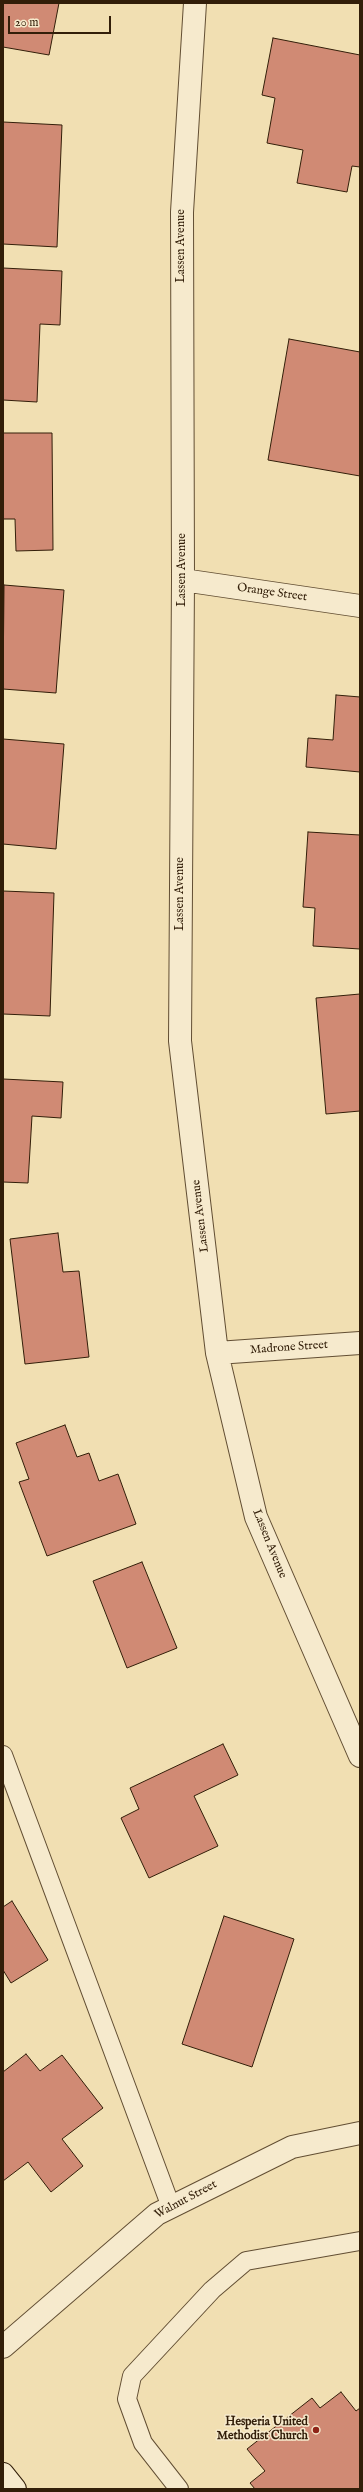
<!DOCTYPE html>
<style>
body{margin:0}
#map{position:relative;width:363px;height:2492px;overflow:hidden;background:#f1dfb2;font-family:"IM FELL English",serif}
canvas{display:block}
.frame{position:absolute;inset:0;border:4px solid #321e09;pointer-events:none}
.scale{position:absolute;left:8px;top:16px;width:103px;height:18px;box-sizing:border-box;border:2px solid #321e09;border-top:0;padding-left:5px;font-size:12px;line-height:14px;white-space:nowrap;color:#321e09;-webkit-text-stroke:3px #f6eacd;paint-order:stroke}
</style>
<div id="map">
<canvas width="363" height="2492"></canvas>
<div class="frame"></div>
<div class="scale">20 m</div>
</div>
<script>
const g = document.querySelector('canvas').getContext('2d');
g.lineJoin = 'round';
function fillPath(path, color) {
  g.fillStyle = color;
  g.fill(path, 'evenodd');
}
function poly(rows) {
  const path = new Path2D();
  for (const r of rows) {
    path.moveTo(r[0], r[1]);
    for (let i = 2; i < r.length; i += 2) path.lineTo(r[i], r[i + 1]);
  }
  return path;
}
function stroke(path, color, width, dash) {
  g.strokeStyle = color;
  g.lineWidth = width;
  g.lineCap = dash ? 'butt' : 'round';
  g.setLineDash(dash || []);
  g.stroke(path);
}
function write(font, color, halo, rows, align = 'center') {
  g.font = font + ' "IM FELL English",serif';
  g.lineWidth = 3;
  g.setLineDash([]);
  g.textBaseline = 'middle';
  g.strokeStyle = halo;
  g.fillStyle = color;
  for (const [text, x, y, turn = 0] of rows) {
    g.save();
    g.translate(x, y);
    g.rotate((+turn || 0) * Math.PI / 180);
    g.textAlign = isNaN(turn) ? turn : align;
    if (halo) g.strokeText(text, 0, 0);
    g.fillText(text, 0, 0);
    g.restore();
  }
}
const building = poly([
 [3,3,59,3,49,55,3,47,3,3],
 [273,38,360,55,360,167,352,166,347,192,297,183,303,150,267,143,275,98,262,95,273,38],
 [3,122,62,125,57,247,3,244,3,122],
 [3,268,62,271,60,325,40,324,37,402,3,400,3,268],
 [289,339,360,352,360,476,268,460,289,339],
 [3,433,52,433,53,550,16,551,15,519,3,519,3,433],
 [4,585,64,590,56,693,3,689,4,585],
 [336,695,360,697,360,772,306,767,308,738,333,740,336,695],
 [3,739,64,744,56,849,3,844,3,739],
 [308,832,360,835,360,949,313,946,315,908,303,907,308,832],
 [3,891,54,893,50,1016,3,1014,3,891],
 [360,994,360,1111,326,1114,316,998,360,994],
 [3,1079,63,1082,61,1118,32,1116,28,1183,3,1182,3,1079],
 [58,1233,63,1272,79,1271,89,1357,25,1364,10,1239,58,1233],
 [65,1425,77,1457,89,1453,99,1481,118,1474,136,1524,47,1556,19,1482,29,1479,16,1443,65,1425],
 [142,1562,177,1648,127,1668,93,1581,142,1562],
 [223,1744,238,1775,194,1796,218,1846,149,1878,121,1818,139,1809,130,1788,223,1744],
 [12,1901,48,1960,11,1983,3,1970,3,1907,12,1901],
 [224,1916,294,1939,252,2067,182,2044,224,1916],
 [26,2054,40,2071,62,2055,103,2108,62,2139,83,2166,51,2192,28,2162,3,2181,3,2072,26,2054],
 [341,2392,356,2411,360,2408,360,2489,255,2489,250,2483,265,2471,247,2449,312,2398,320,2408,341,2392]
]);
fillPath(building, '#d08a74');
stroke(building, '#321e09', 1);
const service = poly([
 [3,1755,171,2207],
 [179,2489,143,2443,127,2399,132,2376,212,2290,246,2261,360,2241]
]);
const minor = poly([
 [195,3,182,212,183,580,180,1041,217,1353,256,1517,360,1756],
 [183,580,360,606],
 [217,1353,360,1343],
 [3,2347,157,2214,292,2147,360,2133]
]);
const secondary = poly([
 [3,2474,15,2489]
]);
stroke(service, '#624e33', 20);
stroke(minor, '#624e33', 24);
stroke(secondary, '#321e09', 24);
stroke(service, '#f6eacd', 18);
stroke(minor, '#f6eacd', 22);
stroke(secondary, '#f6eacd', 22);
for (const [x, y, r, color] of [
 [316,2430,4,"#8f2418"]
]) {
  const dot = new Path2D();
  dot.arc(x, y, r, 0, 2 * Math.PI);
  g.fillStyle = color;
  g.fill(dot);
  stroke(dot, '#f6eacd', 1.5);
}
write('12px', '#321e09', '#f6eacd', [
 ["Lassen Avenue",182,246,-90],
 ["Lassen Avenue",183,570,-90],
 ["Orange Street",272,593,8],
 ["Lassen Avenue",181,894,-90],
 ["Lassen Avenue",201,1216,-97],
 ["Madrone Street",289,1348,-4],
 ["Lassen Avenue",269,1544,68],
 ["Walnut Street",186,2200,-28]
]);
write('bold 12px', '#321e09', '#f6eacd', [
 ["Hesperia United",308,2423],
 ["Methodist Church",308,2437]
], 'right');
</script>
